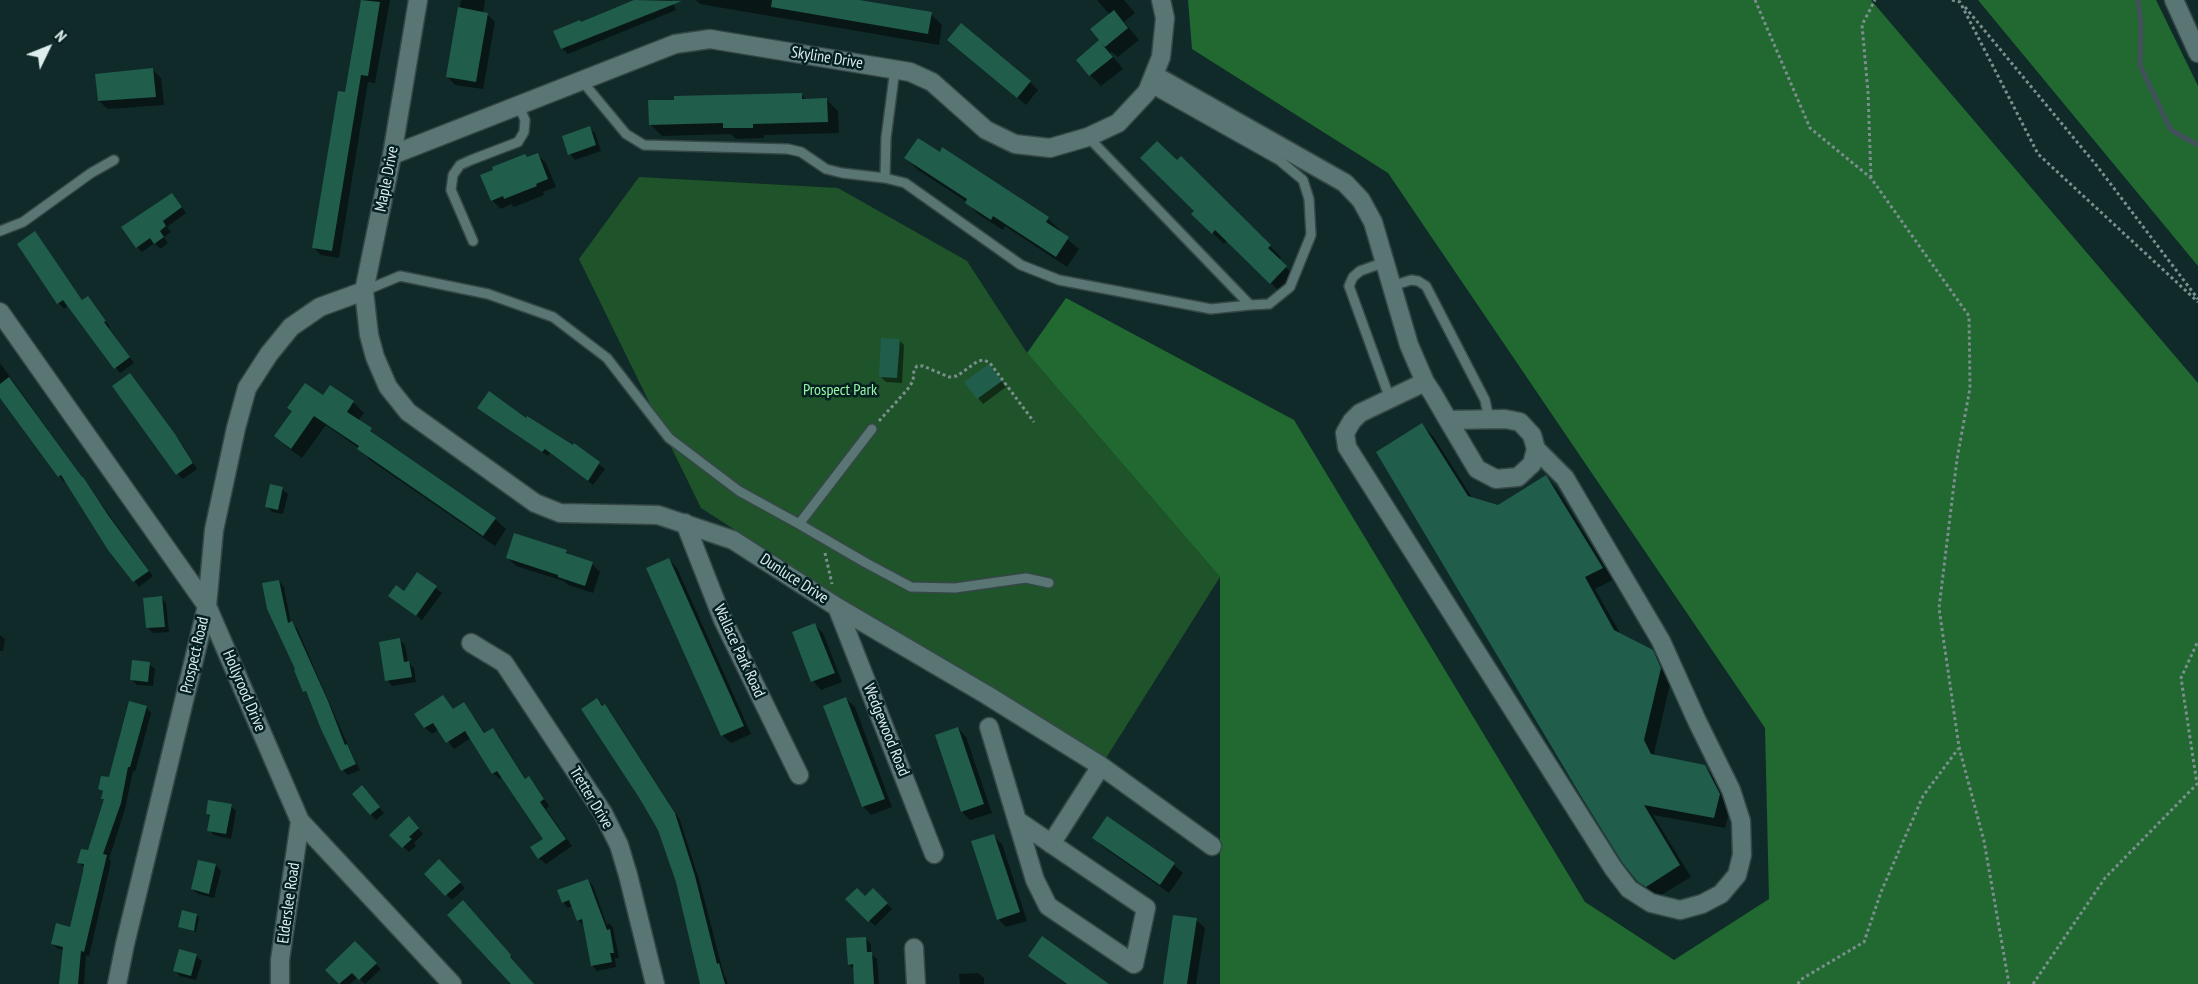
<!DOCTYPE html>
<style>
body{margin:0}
#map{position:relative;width:2198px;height:984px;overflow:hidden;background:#102a2a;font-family:"PT Sans Narrow",sans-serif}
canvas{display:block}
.north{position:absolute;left:18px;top:18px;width:60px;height:60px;-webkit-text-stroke:4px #052020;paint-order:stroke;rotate:47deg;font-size:16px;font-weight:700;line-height:24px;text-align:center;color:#deeded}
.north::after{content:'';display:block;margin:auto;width:21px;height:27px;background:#deeded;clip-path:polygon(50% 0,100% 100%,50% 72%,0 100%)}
</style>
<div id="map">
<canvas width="2198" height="984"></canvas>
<div class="north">N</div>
</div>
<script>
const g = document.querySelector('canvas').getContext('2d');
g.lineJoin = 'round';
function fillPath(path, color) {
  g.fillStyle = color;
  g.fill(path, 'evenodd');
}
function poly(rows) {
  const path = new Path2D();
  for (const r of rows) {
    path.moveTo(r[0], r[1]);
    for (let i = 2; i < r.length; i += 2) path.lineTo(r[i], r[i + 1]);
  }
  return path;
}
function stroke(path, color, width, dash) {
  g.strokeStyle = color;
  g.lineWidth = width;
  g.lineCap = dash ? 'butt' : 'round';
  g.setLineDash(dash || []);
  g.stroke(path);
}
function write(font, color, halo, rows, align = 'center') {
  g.font = font + ' "PT Sans Narrow",sans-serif';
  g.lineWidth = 5;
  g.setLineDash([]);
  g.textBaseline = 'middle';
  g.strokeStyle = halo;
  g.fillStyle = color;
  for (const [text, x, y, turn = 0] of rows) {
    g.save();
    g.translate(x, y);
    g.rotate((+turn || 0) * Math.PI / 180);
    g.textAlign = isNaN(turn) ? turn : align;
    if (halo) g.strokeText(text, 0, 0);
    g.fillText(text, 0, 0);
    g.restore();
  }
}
fillPath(poly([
 [639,177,838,188,967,261,1027,353,1220,577,1101,766,701,508,579,259]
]), '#1f5329');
fillPath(poly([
 [1188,0,1871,0,2198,383,2198,984,1220,984,1220,577,1027,353,1066,298,1294,420,1585,902,1674,960,1769,899,1765,728,1388,173,1192,49],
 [1978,0,2156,0,2198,86,2198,266]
]), '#216930');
fillPath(poly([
 [362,0,390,0,375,83,368,82,339,258,321,255,313,247,346,94],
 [461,0,485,0,483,13,487,14,495,22,483,89,455,85,448,77],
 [638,0,672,0,676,10,568,54,562,48,582,24],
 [696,0,850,0,931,14,942,25,939,45,700,4],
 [1097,0,1124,0,1135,13,1124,22,1139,40,1118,57,1112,52,1110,53,1123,69,1101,86,1090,75,1110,15],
 [949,40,1030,82,1038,90,1026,105],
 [153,70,161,78,164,105,108,109,99,101],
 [801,95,807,100,827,100,838,111,839,133,764,135,764,138,736,139,731,134,662,136,650,124],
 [589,128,595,133,601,151,575,160,570,154,564,137],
 [943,150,1048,219,1060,230,1058,232,1079,249,1067,267,1005,226,1003,230,978,214,967,202,918,170,906,158,940,154],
 [538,155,546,163,556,187,543,192,544,195,514,207,511,204,501,209,492,200,528,158],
 [1181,158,1281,257,1279,260,1297,279,1282,294,1227,241,1224,244,1204,225,1196,211,1177,162],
 [177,200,186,213,167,227,171,232,164,237,168,243,160,249,155,243,142,252,137,247],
 [35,233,83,301,88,298,93,303,110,327,109,328,134,363,120,373,69,305,64,309,59,303,19,244],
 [899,340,904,345,902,383,886,382,880,376],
 [0,363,153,576,139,587,109,549,66,480,64,482,59,476,0,395],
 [994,371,1006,387,983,404,966,382],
 [130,375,180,441,197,469,183,479,177,474],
 [330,387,353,402,364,413,358,421,381,440,495,519,506,529,495,546,370,460,360,449,326,425,302,458,287,447,276,436,323,397],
 [479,408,526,420,573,447,575,445,605,469,593,485,550,453,548,456],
 [1422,425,1433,436,1473,499,1499,506,1546,477,1557,489,1613,580,1595,589,1621,635,1652,652,1664,663,1671,680,1654,753,1656,757,1704,766,1716,778,1731,806,1725,828,1653,815,1691,877,1658,897,1638,880],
 [282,489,288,494,283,514,272,512,267,506],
 [566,551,572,557,592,564,600,572,593,593,568,585,564,581,516,566,508,558],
 [669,560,677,568,751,734,731,743,722,735],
 [417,574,442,593,422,620,390,596,404,593],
 [279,581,284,587,291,624,297,628,349,748,360,770,348,775,343,770,296,671],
 [161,598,166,603,169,632,153,633,148,628],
 [815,625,823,633,842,682,821,690,813,681,794,633],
 [0,635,5,639,3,651,0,651],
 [400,640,405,645,408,662,414,668,416,682,392,686,387,680],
 [149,664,155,669,153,686,137,685,131,679],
 [443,697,454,710,464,703,486,734,492,730,499,736,526,780,529,778,535,785,549,806,546,809,572,846,546,864,539,858,545,839,503,777,500,779,493,773,471,738,454,749,439,729,432,734,425,728,416,714],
 [846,699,855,707,892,807,871,815,863,806],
 [597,700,610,711,680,820,700,883,722,968,728,984,701,984,677,881,659,829],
 [146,707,151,713,135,772,133,771,125,809,109,859,111,862,89,956,86,955,84,984,61,984,64,950,58,949,53,944,71,928,85,868,79,862,89,852,105,800,103,798,104,793,100,789,110,779],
 [958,728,966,737,992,813,970,820,962,812],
 [367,793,384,813,376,820,354,794],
 [231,806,236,811,231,839,214,835,209,830,211,818,207,814],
 [409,818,423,834,414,843,416,846,409,852,391,835],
 [1107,818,1174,865,1183,873,1169,893,1102,846,1094,838],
 [993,836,1002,844,1027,921,1006,927,998,919],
 [439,861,465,888,452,900,426,874],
 [216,865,221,871,214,898,198,894,192,889],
 [588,880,593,886,607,925,609,923,613,928,619,958,615,958,616,967,597,971,592,965,583,925,578,920,573,906,568,908,563,902],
 [873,890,892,909,875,926,847,899,865,898],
 [196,915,199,917,196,932,180,927],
 [1196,920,1205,928,1196,984,1164,984],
 [865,938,871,944,871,954,877,959,879,984,855,984,854,969,849,964],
 [355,943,381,969,365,984,358,977,350,984,341,984,327,970],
 [196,956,202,961,196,980,180,976,175,970],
 [1030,956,1106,984,1066,984],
 [978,973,984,978,984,984,960,984,959,974]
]), '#0007');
stroke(poly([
 [2138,0,2141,23,2140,66,2171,130,2198,145]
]), '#43515c', 5);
fillPath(poly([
 [361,0,380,2,368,76,361,75,332,251,312,248,338,91,345,92],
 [634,0,682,1,561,49,553,31,580,20,581,22],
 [772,0,859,0,932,12,928,34,771,7],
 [458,7,488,13,476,82,446,77],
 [1114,10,1128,28,1105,47,1101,43,1113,57,1089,76,1076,60,1099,40,1090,29],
 [961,23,1031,81,1017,98,947,40],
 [153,68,156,97,98,101,95,74],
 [802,93,802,99,827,98,828,122,753,124,753,128,723,128,723,123,649,125,648,100,674,100,674,96],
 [590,126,596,145,568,155,562,136],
 [918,138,940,152,942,147,1049,217,1046,222,1069,237,1056,257,993,216,991,220,965,203,967,199,904,158],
 [1157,141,1177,160,1181,156,1271,245,1268,248,1287,266,1270,284,1215,230,1212,234,1191,214,1194,211,1140,158],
 [538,153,548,179,536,184,537,186,504,199,503,196,491,201,480,175,493,170,492,167,525,154,527,157],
 [172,193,182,207,163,221,166,226,160,231,164,237,154,244,150,238,136,248,121,227],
 [35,231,82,300,88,296,106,321,104,322,130,357,114,369,63,300,57,304,17,244],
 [881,338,900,339,897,378,879,377],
 [989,364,1002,381,977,399,964,382],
 [130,373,175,434,193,463,176,475,112,386],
 [9,377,82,477,83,477,108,515,149,571,133,582,108,550,61,475,58,477,0,398,0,384],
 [305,383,323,395,330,385,354,401,347,412,372,428,370,431,496,518,483,536,357,449,359,446,314,416,291,449,274,436,292,411,287,408],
 [489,391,526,418,527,416,573,445,574,443,600,462,588,481,545,449,542,452,477,408],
 [1422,423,1468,496,1498,505,1546,475,1603,568,1585,577,1614,630,1653,650,1661,668,1644,740,1651,754,1705,765,1720,794,1714,818,1644,805,1680,865,1646,887,1637,881,1622,862,1581,796,1376,452],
 [270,484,283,487,278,510,265,507],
 [514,533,567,550,566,553,593,562,585,586,558,577,558,575,506,558],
 [669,558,744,726,721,736,646,568],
 [417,572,437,586,416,616,388,596,396,585,404,591],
 [279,580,288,623,292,621,328,701,345,745,347,744,356,764,341,771,321,729,306,691,303,692,294,670,295,669,267,609,262,583],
 [162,596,165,627,146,628,143,598],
 [815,623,835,673,811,682,792,632],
 [400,638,404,662,409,661,412,677,385,681,379,642],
 [132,660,150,662,148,682,130,680],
 [443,695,453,709,464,702,484,733,493,728,525,779,529,776,544,799,540,802,566,839,538,859,530,847,543,839,497,771,492,774,465,731,446,743,433,723,424,728,414,714],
 [846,697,885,799,862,807,823,706],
 [597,698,602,706,605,704,675,813,695,876,717,964,719,963,725,984,700,984,676,882,658,830,640,799,581,709],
 [129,701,147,706,130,767,128,767,121,803,103,854,107,855,84,952,81,951,78,984,59,984,63,947,51,944,56,923,70,927,83,872,84,864,77,863,81,849,88,850,104,799,101,799,103,791,98,789,101,776,109,777],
 [958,727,984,804,961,812,935,735],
 [362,785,380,807,370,815,352,794],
 [208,800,232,804,226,834,207,831,210,815,206,814],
 [409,816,419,828,409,837,412,839,402,848,389,835],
 [1107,816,1175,863,1160,885,1092,838],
 [994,834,1020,912,997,920,971,841],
 [439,859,461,882,445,896,424,874],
 [198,860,216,864,209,894,191,889],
 [588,879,607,930,610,929,614,953,610,953,612,962,591,966,582,919,577,921,569,900,562,903,557,890],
 [857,888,865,896,873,888,888,903,868,922,845,899],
 [463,900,511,955,510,957,534,984,511,984,447,915],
 [182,910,197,914,194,931,178,927],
 [1173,915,1197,918,1187,984,1163,984],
 [1042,936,1109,984,1067,984,1028,956],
 [866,937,867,952,872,952,874,984,854,984,853,964,848,965,846,938],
 [355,941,377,963,359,980,352,973,339,984,325,970],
 [179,949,197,954,191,976,173,971]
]), '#205d4b');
const service = poly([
 [895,69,886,138,885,178,905,183,1021,265,1059,280,1211,309,1250,305],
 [582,81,626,134,644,145,788,149,801,152,826,169,842,173,885,178],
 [1088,137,1250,305,1269,304,1290,287,1311,235,1309,199,1303,180,1279,160,1149,87],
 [0,231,23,222,91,173,114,160],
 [473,241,451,190,453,175,460,165,471,160,518,142,524,132,525,120,519,106],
 [1385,262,1360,271,1353,277,1349,286,1390,399],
 [1392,286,1411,280,1418,281,1426,286,1485,400,1489,419],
 [364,291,400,276,488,294,553,317,607,358,669,438,739,491,799,524,872,429],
 [799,524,866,563,911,587,955,588,1026,578,1049,583]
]);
const minor = poly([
 [418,0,392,155,364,291,369,335,375,357,388,387,408,412,535,503,560,513,658,515,733,540,837,607,987,695,1101,766,1212,846],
 [2174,0,2198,53],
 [1154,75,1345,183,1361,200,1373,222,1409,345,1425,382,1433,394,1448,420,1477,469,1496,479,1518,477,1532,464,1536,449,1532,435,1520,422,1505,419,1448,420],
 [392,155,675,44,710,39,910,72,932,82,986,130,1015,144,1050,148,1088,137,1118,123,1147,92,1161,57,1165,18,1161,0],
 [364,291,320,307,291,327,269,354,247,388,236,428,214,530,207,606,300,821,452,984],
 [1425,382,1360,413,1352,421,1345,433,1347,447,1613,868,1629,889,1651,903,1680,910,1702,904,1721,894,1737,875,1742,855,1741,821,1731,790,1697,721,1661,641,1565,478,1536,449],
 [685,523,723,620,799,775],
 [837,607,934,854],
 [471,643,504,663,603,813,619,845,628,875,655,984],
 [989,727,1035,880,1048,906,1134,964,1146,908,1018,821],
 [1051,844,1101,766],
 [914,948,916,984],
 [280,984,280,960,300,821]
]);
const tertiary = poly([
 [0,312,207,606,125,944,117,984]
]);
stroke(service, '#354747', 12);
stroke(minor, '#354747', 21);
stroke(tertiary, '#354747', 21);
stroke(poly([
 [1755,0,1810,128,1871,178,1969,316,1970,388,1957,459,1939,608,1959,747,1984,841,2009,984],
 [1952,0,1960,2,2038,154,2198,302],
 [1965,7,2097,166,2198,299],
 [1871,178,1868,92,1862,25,1875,0],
 [879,421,907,390,913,381,914,370,917,366,923,366,949,377,957,376,978,361,984,360,990,363,1034,422],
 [825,553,832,584],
 [1798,984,1800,980,1864,942,1881,892,1923,796,1958,749],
 [2033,984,2105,878,2197,784,2181,678,2198,641]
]), '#7b8f8f', 3, [3, 3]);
stroke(service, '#597574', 9);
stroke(minor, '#597574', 18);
stroke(tertiary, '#597574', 18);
write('16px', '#deeded', '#052020', [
 ["Skyline Drive",827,58,9],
 ["Maple Drive",387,179,-79],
 ["Dunluce Drive",794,579,33],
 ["Wallace Park Road",739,651,65],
 ["Prospect Road",195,655,-77],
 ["Hollyrood Drive",244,691,67],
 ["Wedgewood Road",886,730,68],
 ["Tretter Drive",591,798,59],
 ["Elderslee Road",289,903,-82]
]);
write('16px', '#98f7a5', '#052020', [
 ["Prospect Park",840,390]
]);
</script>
